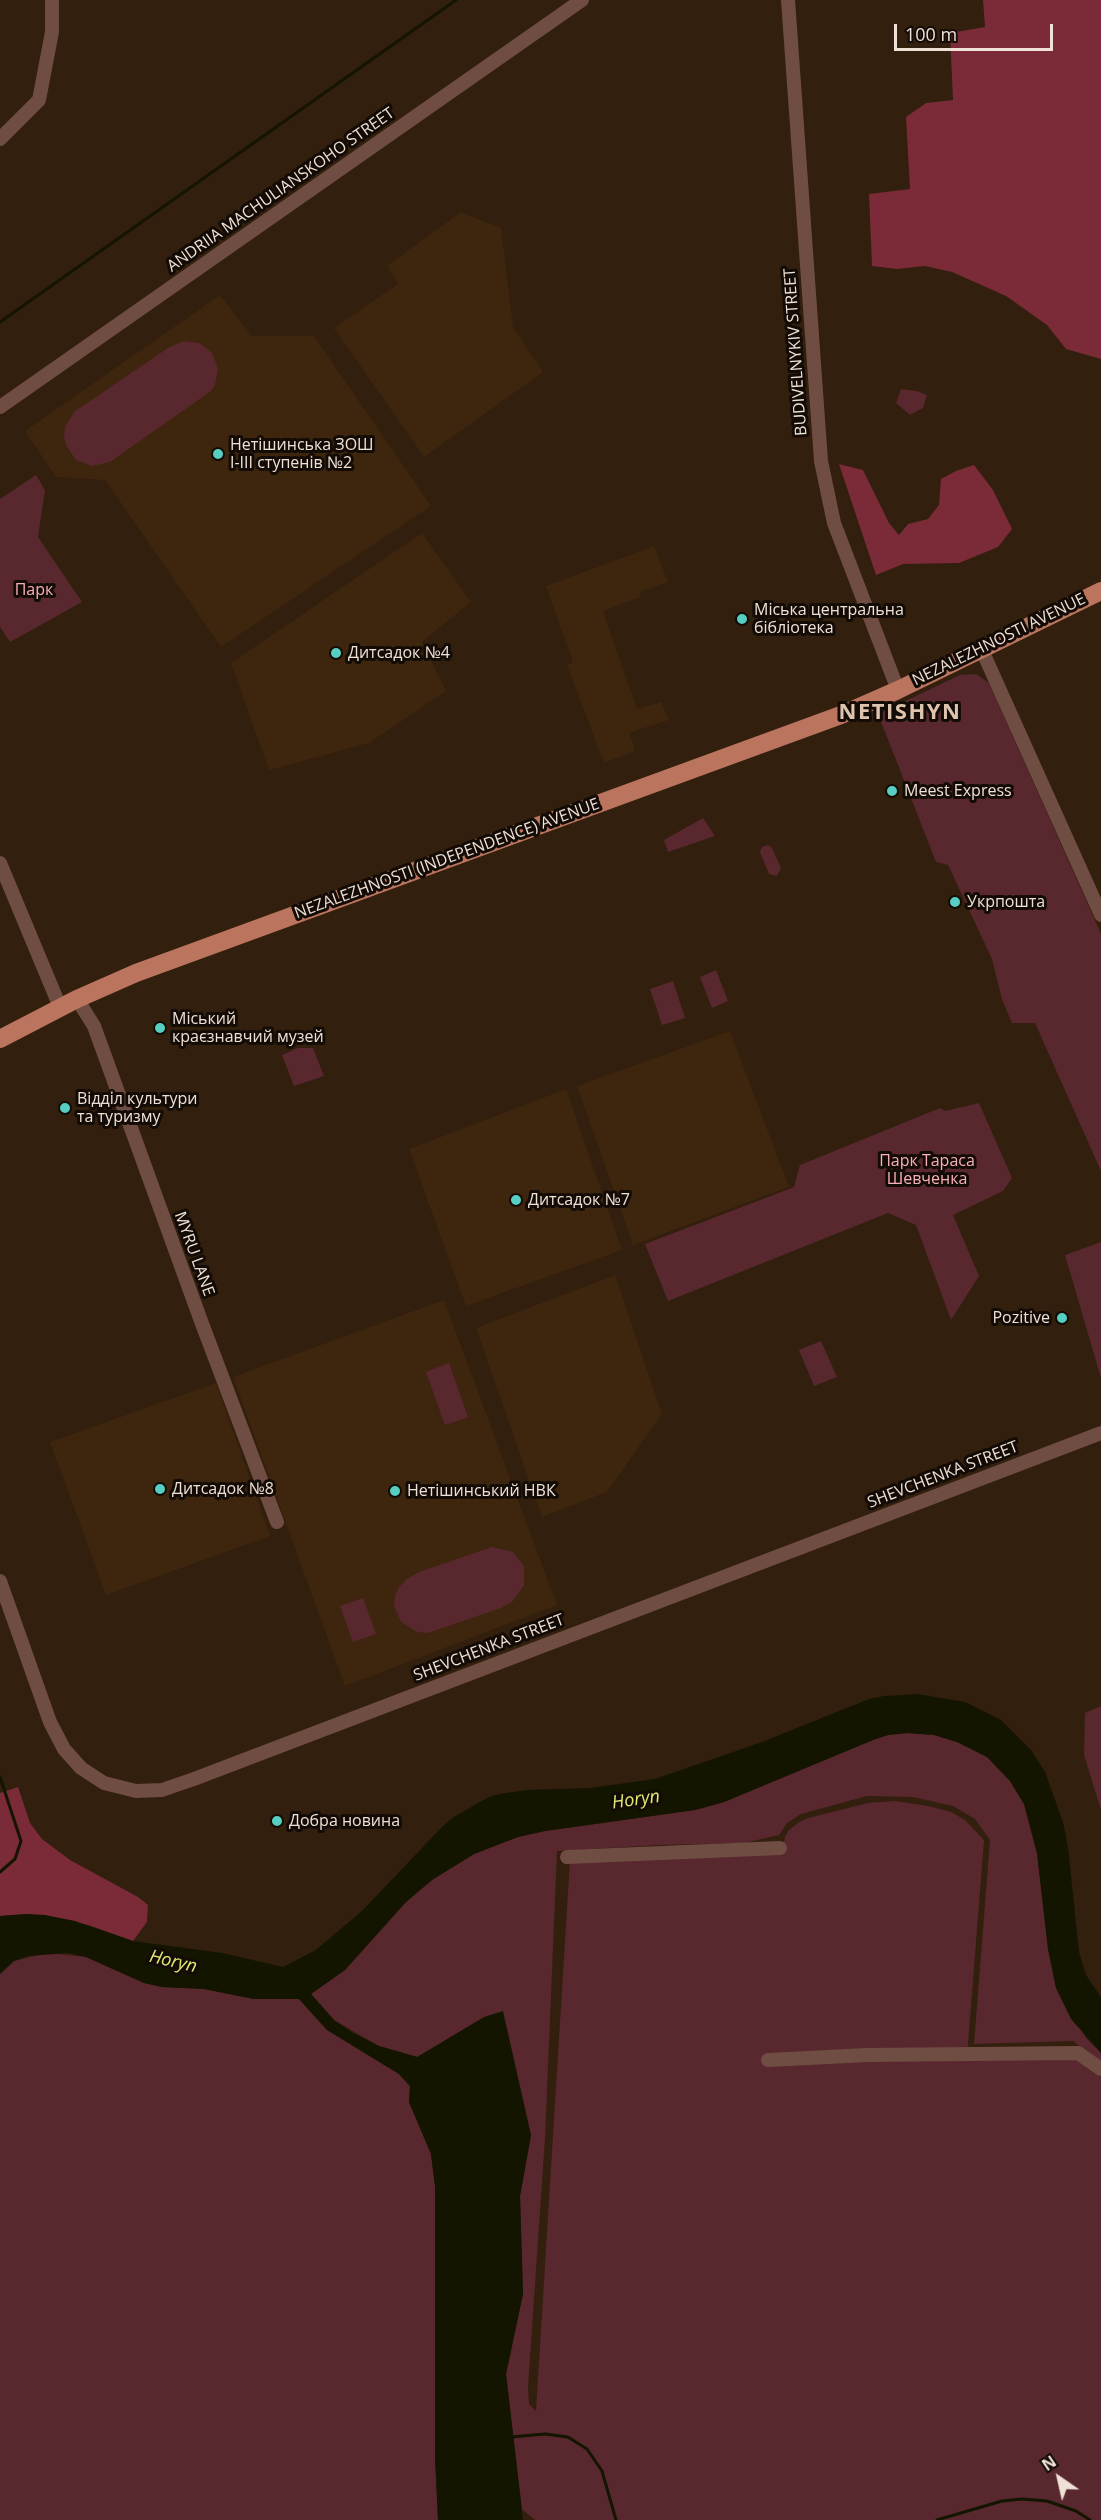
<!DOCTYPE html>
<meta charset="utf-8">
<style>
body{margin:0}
#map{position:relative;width:1101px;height:2520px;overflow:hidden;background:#321f0d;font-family:"Open Sans",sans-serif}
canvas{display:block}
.north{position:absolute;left:1029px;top:2448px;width:60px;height:60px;-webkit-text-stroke:4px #130b05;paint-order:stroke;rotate:326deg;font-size:16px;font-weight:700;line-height:24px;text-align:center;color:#efe1d6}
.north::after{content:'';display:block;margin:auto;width:21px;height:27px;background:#efe1d6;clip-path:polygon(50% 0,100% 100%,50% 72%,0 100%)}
.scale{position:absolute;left:894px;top:24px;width:159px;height:27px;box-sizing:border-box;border:3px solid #efe1d6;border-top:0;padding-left:8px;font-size:18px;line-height:21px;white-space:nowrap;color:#efe1d6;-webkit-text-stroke:4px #130b05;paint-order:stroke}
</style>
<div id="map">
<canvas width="1101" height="2520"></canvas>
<div class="north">N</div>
<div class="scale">100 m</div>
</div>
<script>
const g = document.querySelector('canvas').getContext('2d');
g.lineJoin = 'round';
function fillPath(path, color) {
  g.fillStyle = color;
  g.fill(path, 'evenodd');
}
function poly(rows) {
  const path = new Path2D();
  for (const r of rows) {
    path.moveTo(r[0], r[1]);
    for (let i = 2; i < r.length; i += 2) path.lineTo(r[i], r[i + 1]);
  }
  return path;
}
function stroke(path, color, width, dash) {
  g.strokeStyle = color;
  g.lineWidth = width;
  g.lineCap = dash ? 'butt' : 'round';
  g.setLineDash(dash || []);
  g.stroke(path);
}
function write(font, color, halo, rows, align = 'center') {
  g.font = font + ' "Open Sans",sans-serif';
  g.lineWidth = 6;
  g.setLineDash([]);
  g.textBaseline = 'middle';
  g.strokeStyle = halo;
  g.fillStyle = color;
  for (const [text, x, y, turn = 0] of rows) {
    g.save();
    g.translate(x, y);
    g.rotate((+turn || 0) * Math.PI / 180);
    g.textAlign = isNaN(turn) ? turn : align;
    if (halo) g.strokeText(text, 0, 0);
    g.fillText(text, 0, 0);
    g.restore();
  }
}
fillPath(poly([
 [461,212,501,228,513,327,543,372,424,457,334,328,398,284,387,266],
 [220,295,252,336,314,336,431,506,221,647,105,480,56,477,25,431],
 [422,533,471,602,422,642,446,691,369,743,269,770,231,663],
 [654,546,668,582,640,592,641,597,603,611,637,709,661,702,669,720,629,733,635,751,604,763,567,665,573,662,546,586],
 [730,1031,789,1187,633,1245,577,1086],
 [566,1089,622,1250,466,1306,409,1149],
 [615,1275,662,1414,607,1492,542,1517,476,1328],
 [444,1300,557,1605,345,1686,233,1377],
 [216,1383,270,1536,106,1595,50,1442]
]), '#3e250e');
fillPath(poly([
 [183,341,200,343,212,353,218,369,215,385,211,391,110,462,92,466,76,460,66,445,64,436,65,427,74,412,168,348],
 [901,389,917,391,927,395,923,408,910,415,896,403],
 [36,475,45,490,38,537,82,602,10,642,0,627,0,499],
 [976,674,989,683,1101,934,1101,1171,1035,1023,1012,1023,1002,999,992,959,948,865,936,862,878,714,960,675],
 [703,818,715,836,668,852,664,840],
 [768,845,772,848,781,868,777,876,769,874,760,852,762,847],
 [716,970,728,1001,712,1008,700,977],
 [673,981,685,1018,662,1025,650,989],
 [298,1048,313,1048,324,1076,294,1086,282,1055],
 [979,1103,1012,1178,1003,1191,953,1215,979,1276,951,1320,916,1225,888,1213,668,1301,645,1244,794,1187,800,1165,940,1108,945,1111],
 [1101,1242,1101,1378,1065,1255],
 [821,1341,837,1377,814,1386,799,1350],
 [449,1363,468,1417,445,1425,426,1372],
 [492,1547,513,1552,524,1566,524,1585,512,1602,501,1608,428,1633,417,1632,401,1622,394,1606,395,1596,399,1587,407,1579,419,1572],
 [363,1598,376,1634,353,1642,340,1606],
 [1101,1706,1101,1810,1084,1755,1085,1713],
 [907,1733,934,1735,957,1742,987,1757,1010,1781,1024,1804,1037,1853,1048,1949,1056,1988,1086,2038,1101,2053,1101,2064,1073,2041,974,2044,990,1840,975,1819,953,1806,913,1797,867,1796,801,1814,787,1823,779,1835,744,1843,660,1845,557,1851,545,2138,528,2387,529,2404,536,2411,570,1860,783,1852,785,1836,789,1830,799,1822,808,1818,868,1803,895,1801,928,1806,951,1812,965,1820,984,1840,967,2057,1077,2057,1101,2077,1101,2520,535,2520,522,2509,506,2374,523,2294,520,2196,531,2135,450,2039,418,2057,379,2046,334,2020,311,1994,345,1970,406,1902,432,1880,474,1854,518,1837,545,1831,695,1810,724,1802,873,1740,888,1735],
 [48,1953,86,1957,144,1983,162,1987,204,1989,254,1999,299,1999,327,2030,399,2074,410,2086,409,2102,431,2154,435,2186,435,2457,438,2520,0,2520,0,1974,14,1961]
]), '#58282e');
fillPath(poly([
 [983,0,1101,0,1101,359,1066,349,1047,325,1006,296,952,272,925,266,897,269,872,266,869,194,910,189,906,117,926,103,953,100,950,33,985,27],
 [839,464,863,470,889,523,899,535,908,524,928,519,939,505,941,479,956,471,974,465,993,490,1012,529,998,547,959,563,903,564,876,575],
 [18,1787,30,1823,42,1839,70,1860,138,1897,148,1905,147,1922,133,1941,88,1925,27,1914,0,1916,0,1793]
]), '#7b2a38');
fillPath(poly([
 [917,1694,965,1702,1001,1720,1031,1750,1045,1772,1063,1822,1068,1847,1079,1952,1086,1975,1101,1997,1101,2053,1071,2019,1056,1988,1048,1949,1037,1853,1024,1804,1010,1781,987,1757,957,1742,934,1735,907,1733,888,1735,873,1740,724,1802,695,1810,545,1831,518,1837,474,1854,432,1880,406,1902,345,1970,311,1994,334,2020,353,2033,379,2046,417,2057,484,2017,503,2011,531,2135,520,2196,523,2294,506,2374,523,2520,438,2520,435,2457,435,2186,431,2154,409,2102,410,2086,399,2074,327,2030,299,1999,254,1999,204,1989,162,1987,144,1983,86,1957,68,1953,28,1956,14,1961,0,1974,0,1916,27,1914,45,1915,75,1921,133,1941,222,1953,283,1967,316,1950,363,1910,443,1826,452,1818,489,1797,499,1794,527,1790,590,1788,655,1779,762,1742,869,1699,884,1696]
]), '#141500');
stroke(poly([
 [0,322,456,0],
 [0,1777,21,1841,15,1859,0,1872],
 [511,2437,545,2434,568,2437,587,2449,602,2471,616,2520],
 [937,2520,1002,2501,1022,2499,1047,2501,1076,2511,1090,2520]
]), '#141500', 3);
stroke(poly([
 [788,0,821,461,834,523,898,690],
 [0,139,39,100,52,32,52,0],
 [0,407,582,0],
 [981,648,1101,915],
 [0,863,60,1007],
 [77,999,94,1026,201,1321,277,1522],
 [0,1581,50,1722,64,1749,81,1768,104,1783,136,1791,162,1790,194,1779,1101,1433],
 [567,1857,780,1848],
 [768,2060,867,2055,1078,2053,1101,2069]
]), '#704d42', 14);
stroke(poly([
 [0,1039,77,999,136,973,841,715,898,690,1101,591]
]), '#bb745e', 18);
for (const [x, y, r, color] of [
 [218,454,6,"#57cec2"],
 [742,619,6,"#57cec2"],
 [336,653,6,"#57cec2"],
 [892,791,6,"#57cec2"],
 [955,902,6,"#57cec2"],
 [160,1028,6,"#57cec2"],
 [65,1108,6,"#57cec2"],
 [516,1200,6,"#57cec2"],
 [1062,1318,6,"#57cec2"],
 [160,1489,6,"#57cec2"],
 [395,1491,6,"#57cec2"],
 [277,1821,6,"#57cec2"]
]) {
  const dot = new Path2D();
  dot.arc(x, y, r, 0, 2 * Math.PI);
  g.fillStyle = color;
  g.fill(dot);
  stroke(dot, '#130b05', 2);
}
write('16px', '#efe1d6', '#130b05', [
 ["ANDRIIA MACHULIANSKOHO STREET",281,190,-35],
 ["BUDIVELNYKIV STREET",796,352,-94],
 ["NEZALEZHNOSTI AVENUE",999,640,-26],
 ["NEZALEZHNOSTI (INDEPENDENCE) AVENUE",447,859,-20],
 ["MYRU LANE",194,1254,70],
 ["SHEVCHENKA STREET",943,1475,-21],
 ["SHEVCHENKA STREET",489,1648,-21]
]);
write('16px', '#efe1d6', '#130b05', [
 ["Нетішинська ЗОШ",230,445],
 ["І-ІІІ ступенів №2",230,463],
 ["Міська центральна",754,610],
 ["бібліотека",754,628],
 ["Дитсадок №4",348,653],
 ["Meest Express",904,791],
 ["Укрпошта",967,902],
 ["Міський",172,1019],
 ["краєзнавчий музей",172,1037],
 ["Відділ культури",77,1099],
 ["та туризму",77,1117],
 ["Дитсадок №7",528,1200],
 ["Pozitive",1050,1318,"right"],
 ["Дитсадок №8",172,1489],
 ["Нетішинський НВК",407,1491],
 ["Добра новина",289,1821]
], 'left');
write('16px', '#fab0b7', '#130b05', [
 ["Парк",34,590],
 ["Парк Тараса",927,1161],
 ["Шевченка",927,1179]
]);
write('italic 18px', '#e2ea73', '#130b05', [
 ["Horyn",636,1800,-8],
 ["Horyn",173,1962,13]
]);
g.letterSpacing = '1.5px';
write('bold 22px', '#dec4ae', '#130b05', [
 ["NETISHYN",900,713]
]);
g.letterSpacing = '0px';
</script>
